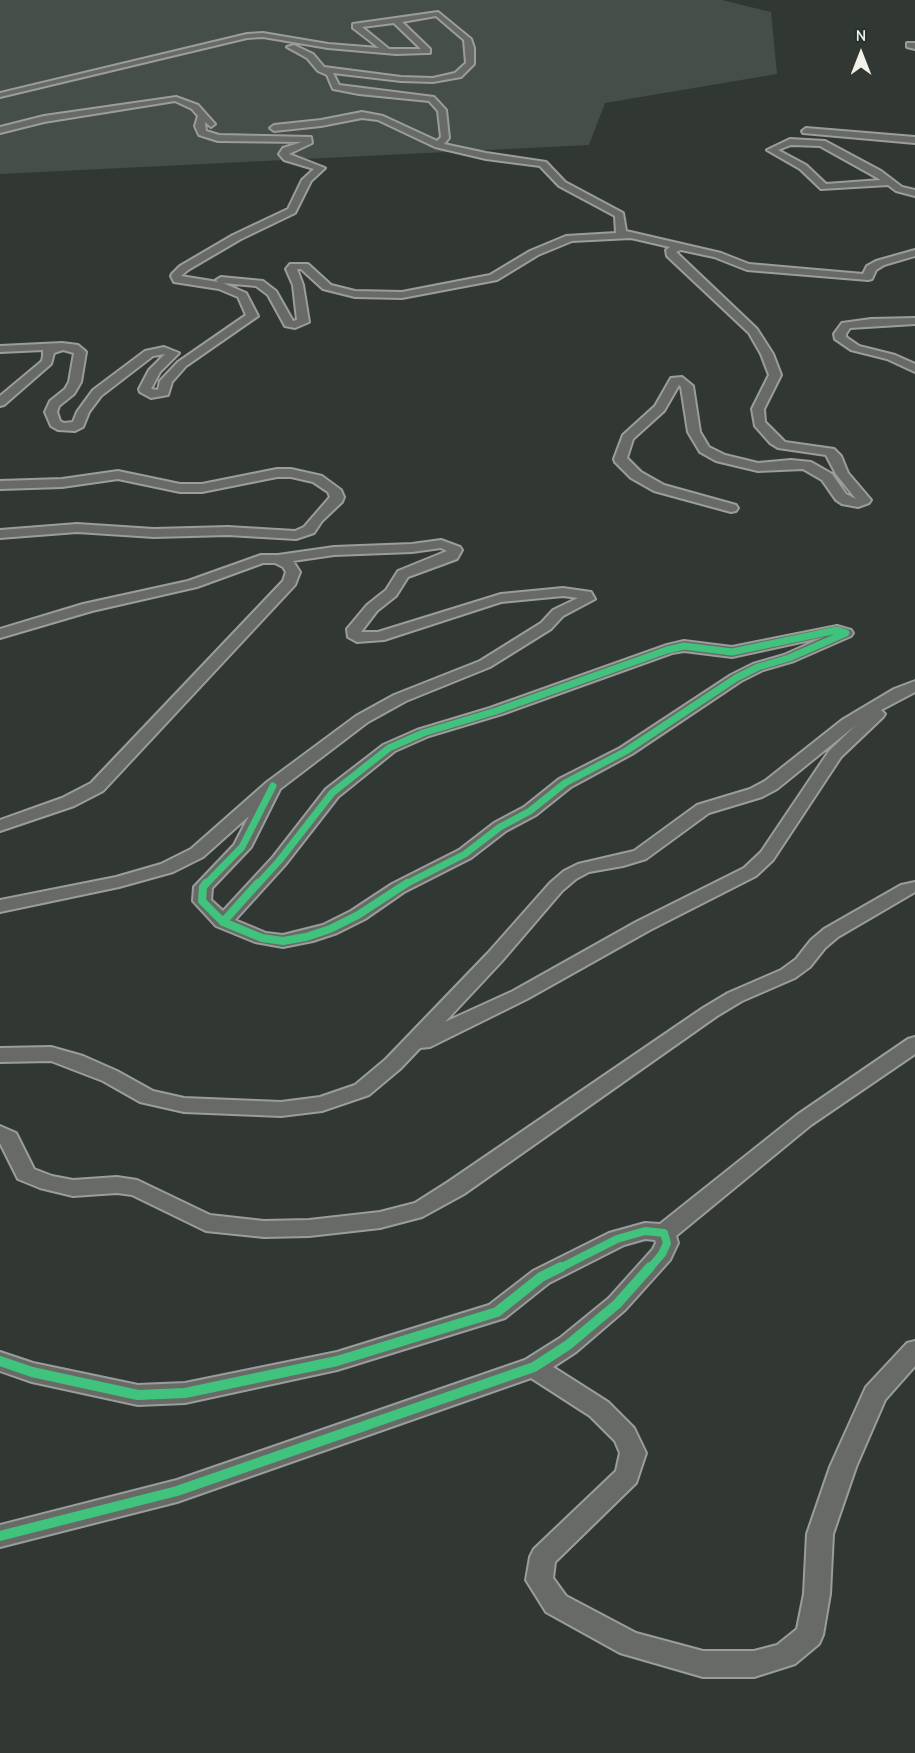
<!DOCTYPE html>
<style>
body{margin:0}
#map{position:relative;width:915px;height:1753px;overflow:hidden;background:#313834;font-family:"Comic Neue",sans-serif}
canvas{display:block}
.north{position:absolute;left:831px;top:24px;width:60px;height:60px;-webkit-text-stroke:4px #26332d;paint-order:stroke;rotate:0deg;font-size:16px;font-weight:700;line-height:24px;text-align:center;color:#f4f1e8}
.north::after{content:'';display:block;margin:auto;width:21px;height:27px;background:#f4f1e8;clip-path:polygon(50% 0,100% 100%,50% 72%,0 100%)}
</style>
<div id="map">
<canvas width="915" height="1753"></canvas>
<div class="north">N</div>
</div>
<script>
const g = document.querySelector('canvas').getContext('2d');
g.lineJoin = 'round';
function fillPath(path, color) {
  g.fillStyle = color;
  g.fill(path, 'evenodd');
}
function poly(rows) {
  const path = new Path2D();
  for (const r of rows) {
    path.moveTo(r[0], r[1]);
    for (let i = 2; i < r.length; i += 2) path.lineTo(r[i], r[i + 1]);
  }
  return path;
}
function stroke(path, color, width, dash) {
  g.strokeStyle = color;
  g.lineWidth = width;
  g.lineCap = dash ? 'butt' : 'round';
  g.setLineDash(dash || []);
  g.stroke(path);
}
fillPath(poly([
 [0,0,722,0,771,12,777,74,605,103,589,145,0,174]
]), '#454e49');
const minor = poly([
 [438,12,471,39,474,48,474,64,461,77,433,82,401,81,333,73,339,85,434,97,446,110,449,138,444,144,486,153,546,162,565,182,623,213,626,231,721,253,749,264,863,274,867,266,876,261,915,250,915,256,884,265,876,270,872,279,868,280,747,270,714,257,681,250,676,252,757,329,773,354,781,375,764,409,765,422,785,442,834,449,841,456,848,473,871,500,869,503,858,507,842,504,836,500,822,480,803,469,758,471,716,461,700,452,688,432,681,387,679,385,664,411,633,439,627,458,641,472,664,485,736,505,738,508,736,511,731,512,654,491,631,478,615,462,614,459,623,435,655,406,671,378,682,377,693,386,700,432,709,447,725,455,758,463,791,460,811,462,832,474,846,494,856,499,836,474,826,455,778,448,770,443,755,426,752,409,769,375,761,354,749,333,667,256,666,250,670,247,631,238,572,241,538,255,497,280,402,298,355,297,323,289,301,269,297,269,303,285,309,322,295,328,285,326,268,295,256,286,223,283,246,293,258,316,186,366,172,382,168,395,151,398,140,392,139,389,149,370,165,354,153,356,101,396,89,412,83,427,75,431,58,430,51,426,45,412,50,401,65,389,69,382,74,353,63,350,54,353,51,364,4,405,0,406,0,396,42,361,43,356,43,350,0,352,0,346,62,343,78,345,84,350,86,352,81,382,74,394,59,406,57,412,60,421,64,423,73,422,77,412,93,390,145,351,164,347,179,353,160,372,151,389,158,390,160,381,178,362,246,315,238,297,219,289,174,282,171,276,172,274,180,266,233,235,288,209,302,180,314,169,284,160,279,154,283,148,302,142,218,141,199,135,195,126,198,116,192,109,175,101,44,122,0,133,0,127,44,116,176,97,198,105,215,124,211,127,205,122,206,131,219,135,311,137,312,143,289,154,325,168,311,181,295,213,241,239,188,270,181,276,218,282,216,280,221,277,263,281,276,291,293,321,297,320,293,285,286,269,290,264,308,264,331,285,355,291,402,292,490,275,530,251,566,236,616,233,615,216,559,186,540,166,486,159,435,147,378,120,362,118,321,126,274,131,270,128,274,125,321,120,362,112,383,116,437,141,441,137,438,111,429,101,359,94,333,89,327,75,318,71,307,58,287,47,294,45,313,54,324,67,401,77,433,78,455,73,466,63,464,40,436,16,402,22,430,49,430,53,427,53,396,54,328,48,263,37,247,38,0,97,0,93,247,34,263,33,328,44,379,48,353,28,353,24,438,12],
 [394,23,421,49,389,49,362,27,394,23],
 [907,43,915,43,915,49,907,47,907,43],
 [806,128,915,137,915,143,803,133,802,131,806,128],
 [790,139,825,141,881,171,902,187,915,190,915,196,896,191,888,185,821,189,800,169,767,150,790,139],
 [791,145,820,146,881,180,826,184,806,165,778,150,791,145],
 [915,318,915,324,850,328,846,334,846,337,859,346,895,355,915,364,915,372,887,359,851,350,835,339,834,334,842,323,871,319,915,318],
 [277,469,291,469,322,476,341,490,344,497,342,502,322,521,314,533,296,539,228,535,154,537,77,532,0,538,0,530,77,524,154,529,228,527,295,531,304,527,330,497,328,492,313,482,291,477,277,477,202,492,180,492,118,479,62,487,0,489,0,481,62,479,118,471,180,484,202,484,277,469],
 [441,540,460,547,462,550,457,559,408,577,396,596,377,611,361,632,378,632,501,594,563,588,591,592,595,599,563,616,551,629,490,667,406,701,368,722,280,789,251,847,212,888,211,900,223,911,273,857,326,789,383,745,417,730,490,708,667,645,684,641,732,647,837,626,851,630,853,633,851,636,794,661,763,670,741,681,632,754,571,787,536,815,506,831,471,858,404,892,365,919,337,933,313,941,283,947,255,942,216,926,193,901,194,887,234,845,249,816,203,857,173,872,119,887,0,912,0,900,116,877,161,864,191,849,267,782,356,716,394,695,480,661,541,623,553,610,578,598,563,596,501,602,384,640,357,642,348,637,347,629,367,605,386,590,398,571,447,551,441,548,412,552,334,555,293,561,300,572,295,585,103,791,74,806,0,831,0,820,62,798,91,783,283,581,286,572,283,567,275,563,263,563,197,587,92,611,0,638,0,629,83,604,188,581,261,555,278,555,334,547,412,544,441,540],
 [824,637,784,655,753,664,731,675,620,748,559,779,524,807,494,823,459,850,392,884,351,911,323,925,283,935,266,933,235,920,285,865,338,797,395,751,429,736,502,714,672,653,684,651,732,657,824,637],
 [915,681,915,692,881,710,885,714,883,717,841,757,773,860,756,876,650,930,527,999,430,1047,420,1048,400,1069,369,1095,322,1111,281,1116,184,1112,140,1102,103,1081,51,1061,0,1062,0,1048,51,1047,83,1056,117,1071,153,1091,184,1098,281,1102,320,1097,355,1085,386,1059,488,953,550,883,564,871,578,864,634,851,697,805,750,789,765,781,842,720,894,689,915,681],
 [856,725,829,751,761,852,744,868,636,922,513,991,445,1022,502,961,562,891,576,879,589,872,623,866,646,859,709,813,762,797,777,789,856,725],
 [915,882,915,892,838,937,825,948,810,967,795,978,742,1001,717,1016,464,1194,422,1217,380,1228,309,1236,264,1237,206,1231,132,1195,117,1193,73,1196,40,1188,18,1179,0,1143,0,1126,16,1133,34,1169,52,1176,73,1180,117,1177,137,1180,210,1215,264,1221,309,1220,380,1212,415,1203,448,1182,703,1008,728,993,781,970,796,959,811,940,824,929,901,885,915,882],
 [915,1037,915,1054,811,1125,676,1236,678,1243,670,1260,625,1310,576,1352,553,1367,608,1402,634,1428,646,1453,636,1483,555,1562,553,1578,566,1596,636,1633,703,1651,754,1651,777,1645,797,1629,804,1594,807,1534,830,1467,866,1387,907,1343,915,1341,915,1366,885,1400,856,1467,833,1534,830,1594,823,1635,819,1644,795,1664,754,1677,703,1677,620,1653,546,1612,526,1580,530,1557,534,1549,616,1471,620,1453,615,1441,590,1416,531,1378,177,1502,0,1547,0,1525,177,1480,525,1360,560,1338,609,1298,653,1249,656,1243,655,1240,645,1239,624,1245,549,1283,505,1318,337,1370,185,1403,138,1405,32,1382,0,1371,0,1352,33,1363,138,1385,185,1383,337,1352,489,1305,533,1271,609,1233,645,1223,660,1224,797,1115,908,1039,915,1037]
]);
stroke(minor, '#9a9d99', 4);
fillPath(minor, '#676a66');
stroke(poly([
 [205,885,242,847,273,786],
 [257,885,279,861,332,793,389,748,423,733,496,711,667,650,684,646,732,652,837,630,846,633,789,658,758,667,736,678,626,751,565,783,530,811,500,827,465,854,404,885]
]), '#40c37c', 7);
stroke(poly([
 [206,883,203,887,202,901,223,922],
 [223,922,262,938,283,941,306,937,330,929,358,915,407,883],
 [223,922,258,883],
 [558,1269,617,1239,645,1231,664,1233,667,1243,662,1254,649,1269]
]), '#40c37c', 8);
stroke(poly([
 [0,1361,32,1372,138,1395,185,1393,337,1361,497,1312,541,1277,561,1267],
 [0,1536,177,1491,534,1367,568,1345,617,1304,650,1267]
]), '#40c37c', 10);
</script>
